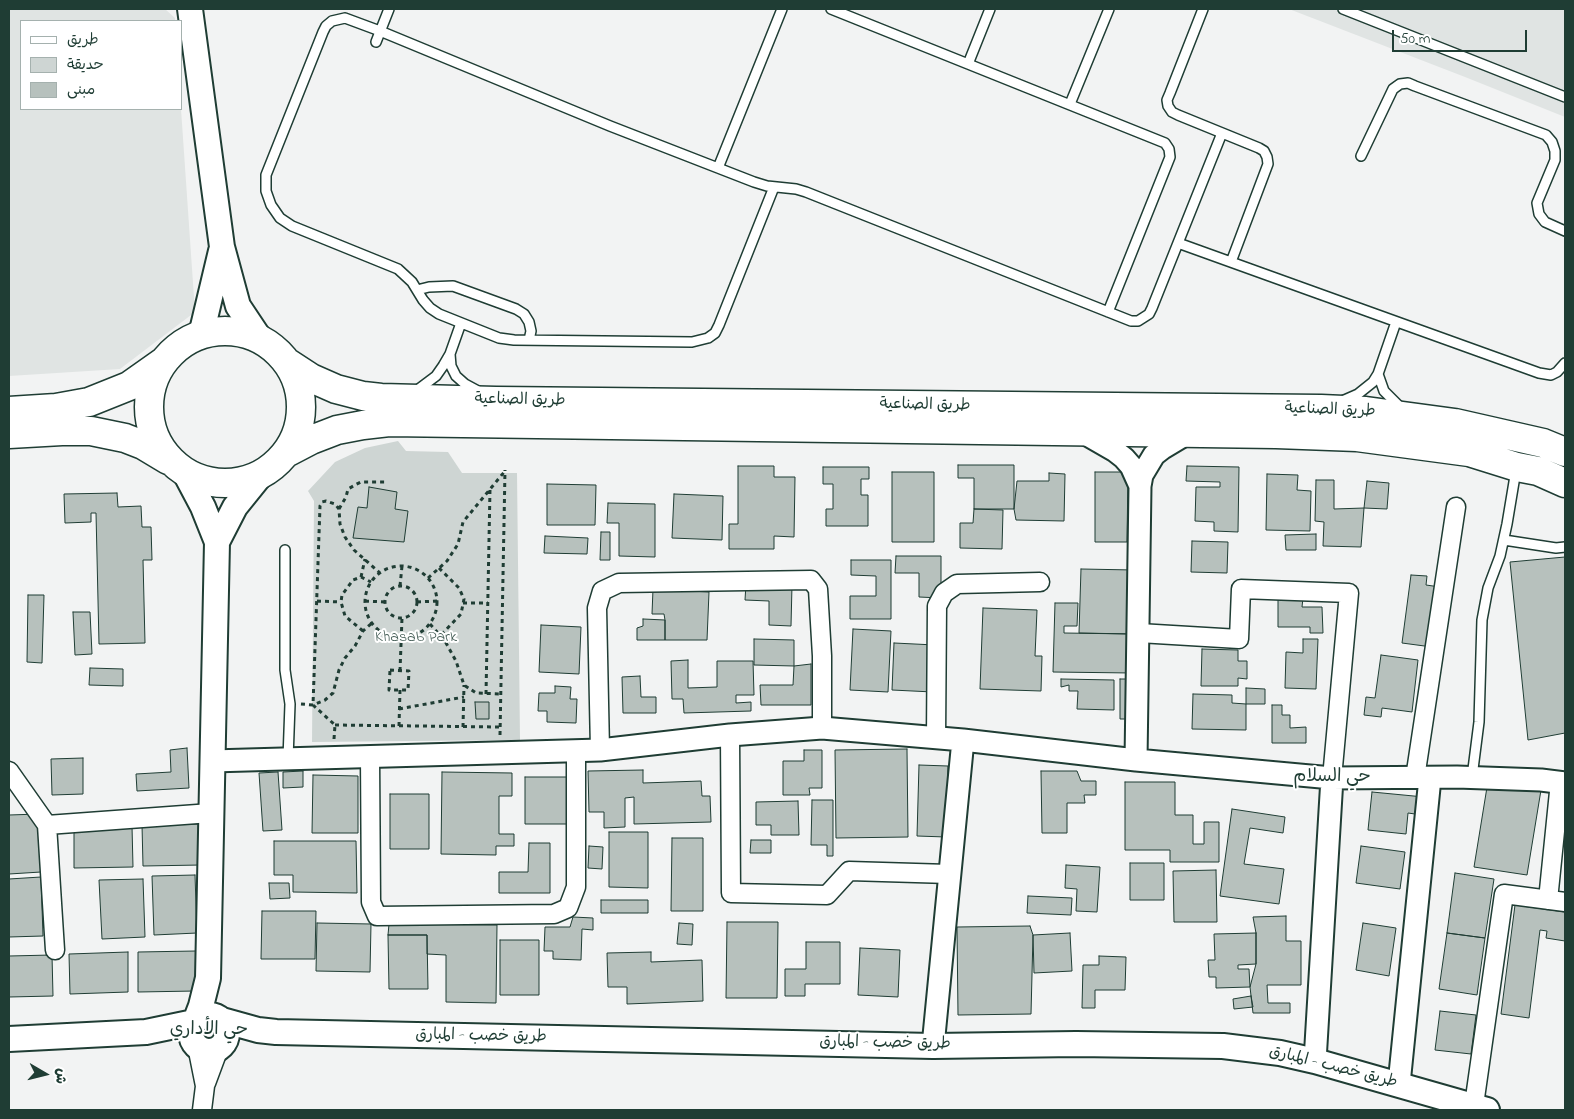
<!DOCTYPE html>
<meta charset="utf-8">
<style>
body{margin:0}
#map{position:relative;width:1574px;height:1119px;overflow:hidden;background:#f2f3f3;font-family:"Indie Flower","Playpen Sans Arabic",sans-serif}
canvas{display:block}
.frame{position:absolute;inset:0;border:10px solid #1f3d34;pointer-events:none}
.legend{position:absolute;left:20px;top:20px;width:162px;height:90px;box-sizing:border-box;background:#fff;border:1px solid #a5b1ae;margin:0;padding:6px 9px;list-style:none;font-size:15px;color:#1f3d34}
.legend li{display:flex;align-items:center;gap:10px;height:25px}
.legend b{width:25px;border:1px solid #a5b1ae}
.north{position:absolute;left:20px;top:1049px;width:50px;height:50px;-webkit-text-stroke:4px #fff;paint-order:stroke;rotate:98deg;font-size:14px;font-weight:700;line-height:20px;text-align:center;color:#1f3d34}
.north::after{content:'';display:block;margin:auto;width:18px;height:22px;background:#1f3d34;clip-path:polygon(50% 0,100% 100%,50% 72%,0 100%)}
.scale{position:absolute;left:1392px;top:30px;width:135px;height:22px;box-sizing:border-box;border:2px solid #1f3d34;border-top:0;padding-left:6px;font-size:15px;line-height:18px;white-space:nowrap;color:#1f3d34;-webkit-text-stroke:4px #fff;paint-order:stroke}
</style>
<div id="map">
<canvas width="1574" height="1119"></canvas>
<div class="frame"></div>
<ul class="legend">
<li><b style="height:6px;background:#fff"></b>طريق</li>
<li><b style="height:14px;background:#ced5d3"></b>حديقة</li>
<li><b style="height:14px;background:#b7c1bd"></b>مبنى</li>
</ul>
<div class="north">ش</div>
<div class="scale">50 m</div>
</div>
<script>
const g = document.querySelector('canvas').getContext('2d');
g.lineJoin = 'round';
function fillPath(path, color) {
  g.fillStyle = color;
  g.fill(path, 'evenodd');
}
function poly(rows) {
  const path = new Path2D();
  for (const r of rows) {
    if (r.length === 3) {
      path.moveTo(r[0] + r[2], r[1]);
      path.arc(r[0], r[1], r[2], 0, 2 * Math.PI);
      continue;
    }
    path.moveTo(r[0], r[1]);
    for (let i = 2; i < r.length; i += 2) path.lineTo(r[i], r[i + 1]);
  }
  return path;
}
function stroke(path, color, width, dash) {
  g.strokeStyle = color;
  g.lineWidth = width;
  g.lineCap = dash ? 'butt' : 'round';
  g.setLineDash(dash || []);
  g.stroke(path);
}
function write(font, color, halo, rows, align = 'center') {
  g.font = font + ' "Indie Flower","Playpen Sans Arabic",sans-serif';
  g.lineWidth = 4;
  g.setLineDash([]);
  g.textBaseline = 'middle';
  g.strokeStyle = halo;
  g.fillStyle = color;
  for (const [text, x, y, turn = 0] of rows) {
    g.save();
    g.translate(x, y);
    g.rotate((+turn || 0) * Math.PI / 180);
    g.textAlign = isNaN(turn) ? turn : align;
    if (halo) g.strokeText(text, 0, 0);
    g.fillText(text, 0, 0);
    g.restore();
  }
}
fillPath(poly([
 [9,9,165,9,175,18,175,21,21,21,21,109,181,109,195,312,120,369,9,376],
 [1289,9,1565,9,1565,117,1465,77]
]), '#e0e4e3');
fillPath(poly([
 [398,441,406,451,448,452,462,473,517,473,520,740,312,742,314,501,308,491,335,462,365,448]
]), '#ced5d3');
const building = poly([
 [958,465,1014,465,1014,509,974,509,974,478,958,478,958,465],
 [738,466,774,466,774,477,795,477,794,537,774,536,774,549,729,549,729,524,738,524,738,466],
 [1187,466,1239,467,1238,532,1214,531,1214,522,1195,521,1196,487,1220,487,1220,482,1186,481,1187,466],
 [823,467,869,467,869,479,861,479,861,495,868,495,868,526,826,526,826,509,833,509,833,484,823,484,823,467],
 [892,472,934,472,934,542,892,542,892,472],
 [1095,472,1128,472,1127,542,1095,542,1095,472],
 [1049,473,1065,474,1064,521,1016,520,1014,509,1017,481,1049,481,1049,473],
 [1267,474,1298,475,1297,490,1311,491,1310,531,1266,530,1267,474],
 [1316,480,1334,480,1334,509,1364,508,1361,547,1323,546,1324,522,1315,521,1316,480],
 [1367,481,1389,483,1387,509,1364,508,1367,481],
 [547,484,596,485,595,525,547,525,547,484],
 [369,487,397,492,395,509,408,511,404,542,353,538,358,507,367,508,369,487],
 [117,493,118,507,141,506,142,527,151,527,152,560,143,560,145,643,99,644,96,513,91,513,91,522,65,523,64,494,117,493],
 [674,494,723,496,722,540,672,538,674,494],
 [608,503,655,504,655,557,619,556,619,523,607,523,608,503],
 [974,509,1003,510,1002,549,960,548,960,523,973,523,974,509],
 [601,532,610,532,610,560,600,560,601,532],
 [1316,534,1316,550,1286,550,1285,535,1316,534],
 [545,536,588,538,587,554,544,553,545,536],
 [1192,541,1228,542,1227,573,1191,572,1192,541],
 [896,556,941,556,941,598,919,597,919,573,895,573,896,556],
 [1565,557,1565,733,1528,740,1510,562,1565,557],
 [851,560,891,560,891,619,850,619,850,596,876,596,876,576,851,575,851,560],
 [1081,569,1134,570,1133,634,1079,633,1081,569],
 [1411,575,1427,576,1426,585,1440,587,1432,647,1402,643,1411,575],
 [746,584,792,585,791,626,769,625,769,601,745,600,746,584],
 [653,589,709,592,707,640,665,640,665,620,664,614,652,614,653,589],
 [28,595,44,595,42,663,27,662,28,595],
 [1278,598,1303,598,1302,607,1322,607,1323,633,1310,633,1310,627,1278,627,1278,598],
 [1055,603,1078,603,1077,626,1064,626,1064,633,1133,634,1132,673,1053,672,1055,603],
 [983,608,1037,610,1035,656,1042,656,1041,691,980,689,983,608],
 [73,612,90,612,92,654,75,655,73,612],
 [643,619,665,620,665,640,637,640,637,628,643,626,643,619],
 [541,625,581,627,579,674,539,672,541,625],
 [853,629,891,631,888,692,850,690,853,629],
 [754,639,794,640,794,666,754,665,754,639],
 [1303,639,1318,639,1316,689,1285,688,1286,652,1303,653,1303,639],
 [894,643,935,645,933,692,892,690,894,643],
 [1202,649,1238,650,1238,661,1247,661,1247,679,1238,678,1238,686,1201,686,1202,649],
 [1381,655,1418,660,1412,712,1382,708,1381,717,1364,715,1366,697,1375,698,1381,655],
 [688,660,688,688,717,687,717,661,753,661,754,695,736,695,736,703,751,702,751,711,684,713,683,699,672,699,671,661,688,660],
 [811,664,811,705,761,705,760,685,793,685,794,666,811,664],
 [90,668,123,669,123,686,89,685,90,668],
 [640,676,641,697,656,697,656,713,623,713,622,677,640,676],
 [1061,679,1114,680,1114,710,1077,709,1078,691,1069,691,1069,685,1061,687,1061,679],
 [1120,679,1134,679,1134,719,1120,719,1120,679],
 [555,686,571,687,570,699,577,699,576,723,547,722,547,711,538,711,539,693,555,693,555,686],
 [1246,688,1265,689,1265,704,1246,704,1246,688],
 [1193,694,1232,695,1232,703,1246,704,1246,730,1192,729,1193,694],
 [475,702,489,702,489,719,476,719,475,702],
 [1272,705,1282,705,1282,715,1290,715,1290,728,1306,727,1306,743,1272,743,1272,705],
 [187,748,189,788,137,791,136,774,171,772,170,750,187,748],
 [907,749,908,837,836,838,835,750,907,749],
 [804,750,822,750,822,788,809,788,810,795,783,795,783,761,804,761,804,750],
 [83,758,83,794,52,795,51,759,83,758],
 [919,765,948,766,946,837,917,836,919,765],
 [643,770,643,783,701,781,702,796,710,796,711,822,634,824,634,797,625,798,625,827,604,828,604,812,589,812,588,771,643,770],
 [303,771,303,787,283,788,283,772,303,771],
 [1041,771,1077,771,1081,781,1096,781,1096,795,1084,795,1085,803,1067,803,1067,833,1042,833,1041,771],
 [278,772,282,830,263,831,259,773,278,772],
 [442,772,512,773,512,796,499,796,499,834,514,834,514,846,496,846,496,855,441,854,442,772],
 [313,775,358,776,358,833,312,833,313,775],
 [525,777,568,777,568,824,525,824,525,777],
 [1488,781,1541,790,1527,875,1474,867,1488,781],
 [1125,782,1175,782,1175,815,1193,815,1193,844,1204,844,1204,822,1219,822,1219,862,1170,862,1170,850,1125,850,1125,782],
 [1372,792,1424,797,1422,815,1408,813,1406,834,1368,830,1372,792],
 [390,794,429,794,429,849,390,849,390,794],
 [812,800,833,800,833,856,827,856,827,845,811,845,812,800],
 [798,801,799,835,771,835,771,825,756,825,756,802,798,801],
 [1232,809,1285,817,1283,833,1250,828,1244,864,1284,869,1279,904,1220,896,1232,809],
 [39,814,41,872,9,874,9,815,39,814],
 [200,824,201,865,143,866,142,825,200,824],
 [132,826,133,867,74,868,74,828,132,826],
 [609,832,648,832,648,888,609,887,609,832],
 [672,838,703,838,703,911,671,911,672,838],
 [751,840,771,840,771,853,750,853,751,840],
 [274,841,356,841,357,893,293,892,293,875,274,875,274,841],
 [529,843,550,843,550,893,499,893,499,872,528,872,529,843],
 [589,846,603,847,602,869,588,868,589,846],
 [1361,846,1405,852,1400,889,1356,883,1361,846],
 [1130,863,1164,863,1164,900,1130,900,1130,863],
 [1066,865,1100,867,1097,912,1076,911,1077,889,1065,888,1066,865],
 [1216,870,1217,922,1174,922,1173,871,1216,870],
 [1455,873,1494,879,1485,938,1447,933,1455,873],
 [195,875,197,933,154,935,152,876,195,875],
 [41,877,43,936,9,937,9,879,41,877],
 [143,879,145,937,102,939,99,880,143,879],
 [269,883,289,883,290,898,270,899,269,883],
 [1028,896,1072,898,1071,915,1027,913,1028,896],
 [601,900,648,900,648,913,601,913,601,900],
 [1515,905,1565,912,1565,941,1546,938,1547,931,1540,930,1529,1018,1501,1014,1515,905],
 [262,911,316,911,315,959,261,959,262,911],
 [1286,916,1286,941,1301,941,1301,985,1267,985,1268,1003,1290,1003,1290,1013,1253,1013,1250,987,1256,964,1256,933,1253,917,1286,916],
 [573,917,593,918,593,930,582,929,581,960,553,959,553,951,544,951,545,927,570,927,573,917],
 [727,922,778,922,777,998,726,998,727,922],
 [317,923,371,924,370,972,316,971,317,923],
 [679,923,693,924,692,945,677,944,679,923],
 [1363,923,1396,928,1389,976,1356,970,1363,923],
 [389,924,497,925,496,1003,446,1002,446,955,427,954,427,935,388,935,389,924],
 [1030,926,1033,935,1031,1014,958,1015,957,927,1030,926],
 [1070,933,1072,971,1034,973,1033,935,1070,933],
 [1256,933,1256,964,1238,965,1238,969,1249,969,1250,987,1216,988,1216,977,1209,977,1208,960,1215,960,1214,934,1256,933],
 [1447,933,1485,938,1477,995,1439,989,1447,933],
 [388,935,427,935,428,989,389,989,388,935],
 [500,940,539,940,539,995,500,995,500,940],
 [806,942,840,942,840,984,805,984,805,996,785,996,785,969,806,969,806,942],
 [860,948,900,950,898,997,858,995,860,948],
 [196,951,196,991,138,992,138,952,196,951],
 [128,952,128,992,70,994,69,954,128,952],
 [651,952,651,962,702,960,703,1001,627,1004,627,987,608,987,607,953,651,952],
 [52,955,53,996,9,997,9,956,52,955],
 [1099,956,1126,957,1125,990,1095,990,1095,1008,1082,1008,1083,965,1099,965,1099,956],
 [1251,996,1253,1007,1234,1009,1233,999,1251,996],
 [1440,1011,1476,1015,1471,1054,1435,1050,1440,1011]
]);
fillPath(building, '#b7c1bd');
stroke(building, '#1f3d34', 1);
const service = poly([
 [831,9,1165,143,1169,149,1170,157,1108,312],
 [1203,9,1170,93,1167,100,1168,106,1172,112,1178,115,1259,148,1264,151,1267,157,1268,164,1231,262],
 [1343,9,1565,97],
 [376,42,389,9],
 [968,64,990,9],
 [1070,104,1109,9],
 [1361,156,1393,89,1400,84,1408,83,1415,86,1546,135,1552,142,1555,151,1555,160,1537,203,1539,214,1545,222,1565,231],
 [718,168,782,9],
 [774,187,719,325,715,333,708,338,692,342,514,340,499,338,439,314,430,308,423,300,412,282,398,269,292,226,280,218,271,205,266,191,266,175,323,32,326,26,332,21,345,18,380,31,610,126,754,182,767,186,796,189,806,192,1131,321,1138,321,1149,314,1152,308,1222,133],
 [1178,243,1539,373,1551,375,1557,372,1565,363],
 [417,290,429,287,453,286,516,309,524,314,529,322,531,331,529,340],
 [450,354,451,366,456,376,465,384,478,391],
 [1378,374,1384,391,1401,408],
 [416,391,436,376,443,366,450,354,461,323],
 [1342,401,1358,394,1373,382,1378,374,1396,322],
 [1504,540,1556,548,1565,547],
 [285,550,285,670,290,704,288,759],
 [1472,777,1479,722,1482,620,1488,588,1500,556,1507,524,1516,470]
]);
const minor = poly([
 [1139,633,1239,639,1241,589,1349,593,1332,778],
 [730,735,731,893,827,895,849,871,949,874],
 [936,738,937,606,944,593,957,584,1040,582],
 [600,750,597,608,602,591,619,583,811,580,818,589,822,656,822,728],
 [370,757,371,902,377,916,554,914,568,908,576,887,576,751],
 [9,771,47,825],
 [1415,778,1456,507],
 [1548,900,1560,782],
 [55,950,47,825,211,813],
 [197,1046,205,1086,202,1110],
 [206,1083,219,1048],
 [1474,1105,1504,894,1565,902]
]);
const tertiary = poly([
 [1082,432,1115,451,1124,458,1131,466,1140,486],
 [1136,760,1140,486,1142,475,1154,455,1163,448,1188,433],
 [212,761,600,750,730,735,822,728,963,740,1136,760,1332,778,1457,777,1541,780,1565,783],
 [933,1046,963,740],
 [1315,1061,1332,778],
 [1399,1084,1430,778]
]);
const secondary = poly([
 [190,9,222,247,238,306,260,339],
 [201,335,221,251],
 [185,473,203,507,217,542,208,978,201,1006,196,1019],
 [217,542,235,507,260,476],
 [209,1033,18],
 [222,1020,258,1030,276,1032,933,1046,1076,1044,1223,1046,1280,1053,1315,1061,1487,1110],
 [9,1039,146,1032,194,1022]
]);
const trunk = poly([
 [225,407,76],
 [288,363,311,378,336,389,363,396,381,398,496,401,1321,409,1366,411,1455,423,1543,443,1565,452],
 [9,411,56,408,89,402,129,386,163,362],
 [9,434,62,431,91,431,125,438,143,445,168,460],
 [288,452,311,440,337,430,363,425,389,422,1276,434,1357,437,1469,452,1517,467,1538,471,1565,483]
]);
stroke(service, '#1f3d34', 12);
stroke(minor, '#1f3d34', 21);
stroke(tertiary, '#1f3d34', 25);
stroke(secondary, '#1f3d34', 28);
stroke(trunk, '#1f3d34', 31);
stroke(poly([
 [339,509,346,497,348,489,355,485,361,482,388,482],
 [401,602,36],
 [439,568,459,588,464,599,461,614,440,636],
 [361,577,365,559],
 [428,578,447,561,458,544,463,522,505,471],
 [400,586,402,566],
 [401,602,16],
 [317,601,341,602],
 [365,601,385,602],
 [417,602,437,601],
 [463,603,488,603],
 [430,624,445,641,456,661,464,685,476,693,501,694],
 [363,631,345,616,341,602,342,595,353,580,361,577,371,582],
 [390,670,409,671,408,690,389,690,390,670],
 [400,671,402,618],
 [486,694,490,489],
 [301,704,313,705,320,506,322,502,326,501,335,504,339,509,340,524,345,537,354,550,380,573],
 [399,709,464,697],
 [335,725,500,727],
 [399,726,400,690],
 [463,727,464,685],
 [500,735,505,470],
 [334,739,335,725,313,705,325,700,333,693,339,670,345,658,355,646,363,631,372,623]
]), '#1f3d34', 3, [4, 4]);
stroke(service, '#fff', 9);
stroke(minor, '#fff', 18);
stroke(tertiary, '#fff', 21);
stroke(secondary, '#fff', 24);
stroke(trunk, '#fff', 28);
write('16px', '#1f3d34', '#fff', [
 ["طريق الصناعية",520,401,1],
 ["طريق الصناعية",925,406,1],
 ["طريق الصناعية",1330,411,2],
 ["طريق خصب - المبارق",481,1037,1],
 ["طريق خصب - المبارق",885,1044,1],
 ["طريق خصب - المبارق",1333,1068,14]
]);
write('16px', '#425b54', '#fff', [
 ["Khasab Park",416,638]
]);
write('18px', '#1f3d34', '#fff', [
 ["حي السلام",1332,778],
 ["حي الأداري",209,1031]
]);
</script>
